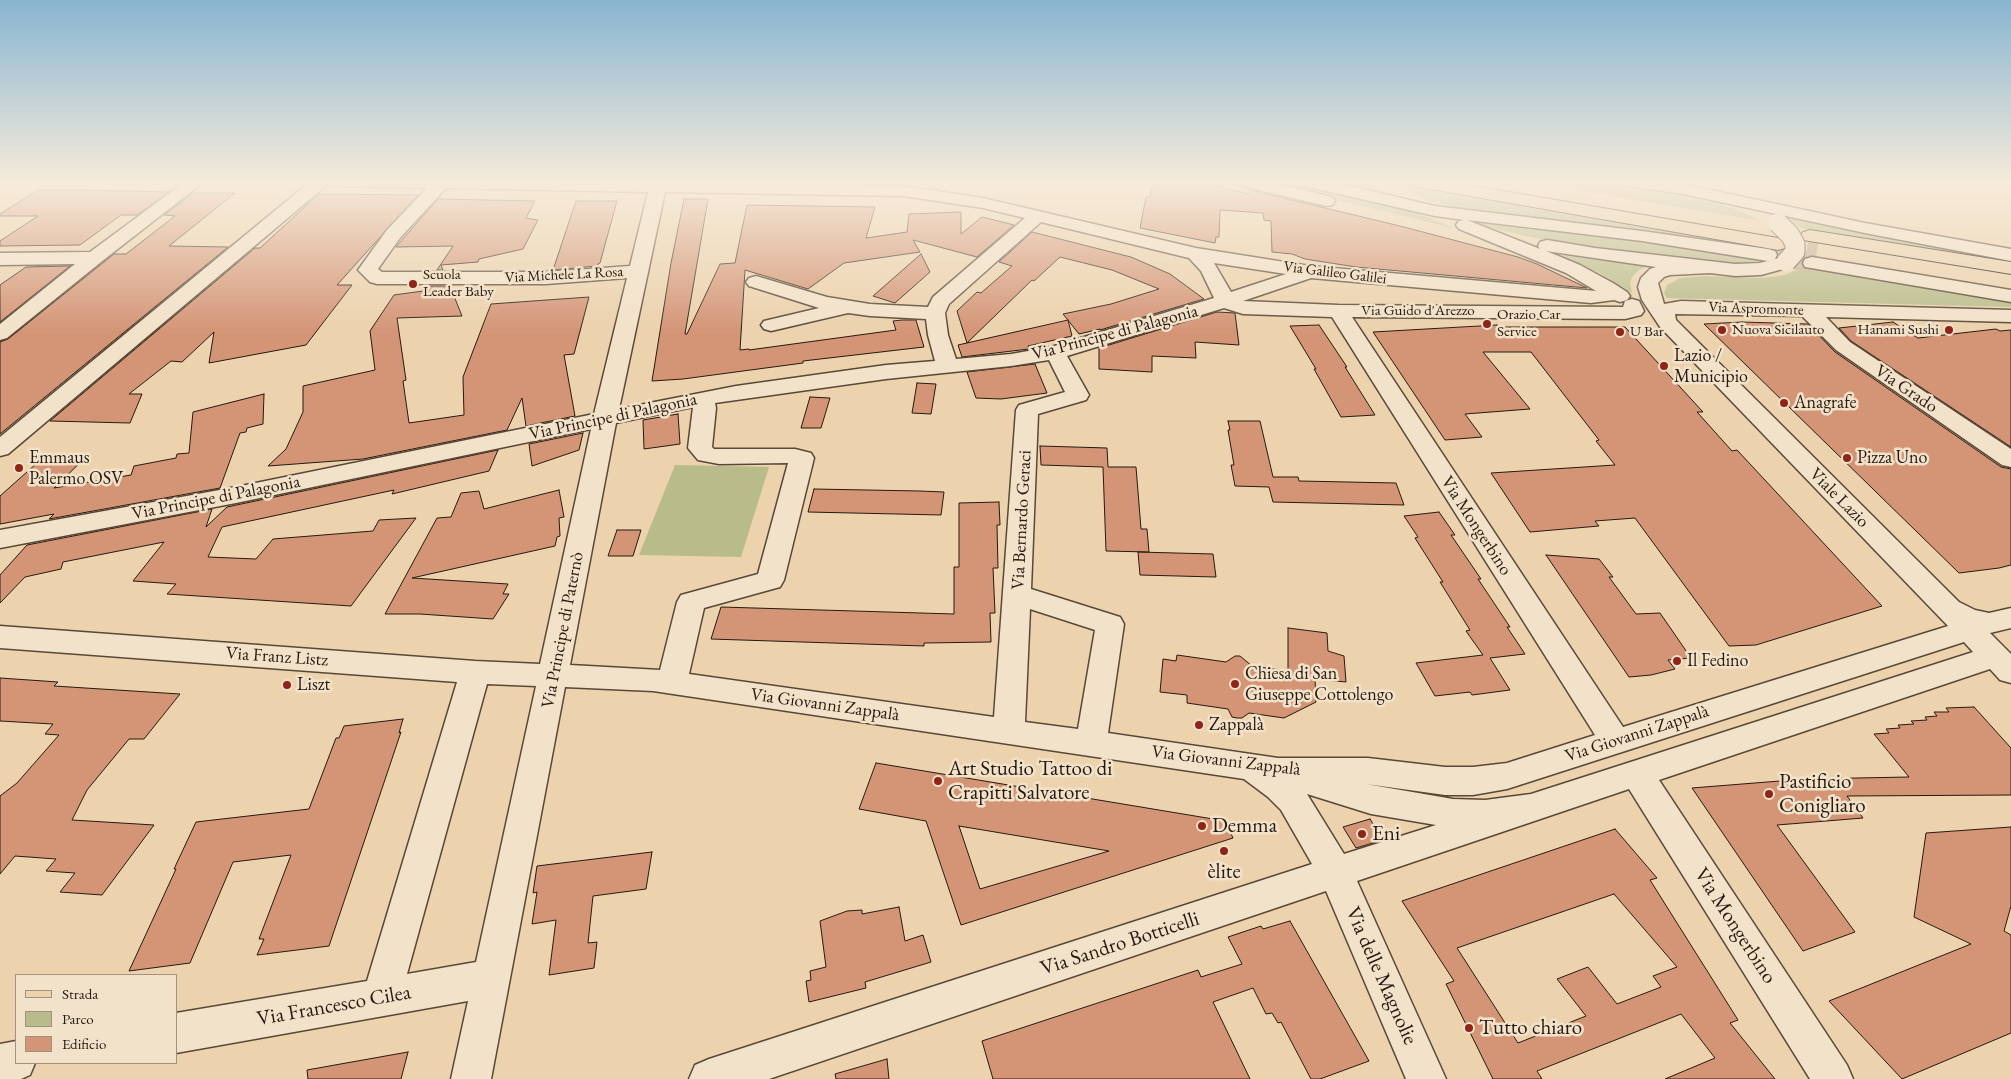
<!DOCTYPE html>
<meta charset="utf-8">
<style>
body{margin:0}
#map{position:relative;width:2011px;height:1079px;overflow:hidden;background:#ecd2ad;font-family:"EB Garamond",serif}
canvas{display:block}
.legend{position:absolute;left:15px;top:974px;width:162px;height:90px;box-sizing:border-box;background:#f3e2ca;border:1px solid #a19280;margin:0;padding:6px 9px;list-style:none;font-size:15px;color:#261a10}
.legend li{display:flex;align-items:center;gap:10px;height:25px}
.legend b{width:25px;border:1px solid #a19280}
</style>
<div id="map">
<canvas width="2011" height="1079"></canvas>
<ul class="legend">
<li><b style="height:6px;background:#ecd2ad"></b>Strada</li>
<li><b style="height:14px;background:#b8bc8a"></b>Parco</li>
<li><b style="height:14px;background:#d49577"></b>Edificio</li>
</ul>
</div>
<script>
const g = document.querySelector('canvas').getContext('2d');
g.lineJoin = 'round';
function fillPath(path, color) {
  g.fillStyle = color;
  g.fill(path, 'evenodd');
}
function poly(rows) {
  const path = new Path2D();
  for (const r of rows) {
    path.moveTo(r[0], r[1]);
    for (let i = 2; i < r.length; i += 2) path.lineTo(r[i], r[i + 1]);
  }
  return path;
}
function stroke(path, color, width, dash) {
  g.strokeStyle = color;
  g.lineWidth = width;
  g.lineCap = dash ? 'butt' : 'round';
  g.setLineDash(dash || []);
  g.stroke(path);
}
function write(font, color, halo, rows, align = 'center') {
  g.font = font + ' "EB Garamond",serif';
  g.lineWidth = 5;
  g.setLineDash([]);
  g.textBaseline = 'middle';
  g.strokeStyle = halo;
  g.fillStyle = color;
  for (const [text, x, y, turn = 0] of rows) {
    g.save();
    g.translate(x, y);
    g.rotate((+turn || 0) * Math.PI / 180);
    g.textAlign = isNaN(turn) ? turn : align;
    if (halo) g.strokeText(text, 0, 0);
    g.fillText(text, 0, 0);
    g.restore();
  }
}
fillPath(poly([
 [1258,181,1291,181,1350,195,1417,213,1457,229],
 [1321,181,1371,181,1386,195],
 [1524,181,1596,181,1642,188,1719,204,1741,211,1760,221],
 [1403,186,1774,250,1772,252,1466,210,1427,200],
 [1773,211,2011,258,2011,261,1801,228],
 [1477,220,1601,234,1762,260,1737,263,1718,262,1563,244,1499,230,1479,223],
 [1559,255,1599,260,1650,265,1639,270,1632,277,1630,283,1632,293,1598,272],
 [1807,266,2011,300,2011,307,1667,298,1664,293,1667,285,1680,278,1704,276,1763,278,1784,275],
 [675,465,769,467,741,557,639,555]
]), '#b8bc8a');
const building = poly([
 [1154,181,1200,181,1248,194,1250,190,1400,226,1518,257,1537,264,1587,288,1356,267,1305,259,1292,254,1272,252,1271,221,1264,220,1263,213,1220,210,1219,237,1216,237,1215,243,1140,228,1146,197,1150,197,1154,181],
 [38,190,80,190,169,192,137,215,121,215,80,245,0,246,0,241,38,216,0,216,0,214,38,190],
 [193,193,235,193,169,246,228,247,0,434,0,342,8,339,114,254,126,254,135,247,175,216,164,215,193,193],
 [319,194,418,195,337,285,352,285,306,345,209,363,214,332,182,362,171,361,129,394,142,394,130,423,50,421,255,248,260,248,319,194],
 [438,199,535,201,526,218,538,220,523,249,479,259,478,262,441,265,443,270,437,270,453,246,396,247,438,199],
 [684,199,708,199,685,334,687,334,720,264,735,263,747,205,875,207,866,238,907,232,909,214,961,212,961,234,982,217,1014,225,977,257,913,240,920,252,844,263,808,289,745,270,740,350,749,349,749,350,896,330,893,321,902,320,916,320,924,347,803,361,803,363,683,379,652,381,671,263,684,199],
 [576,201,617,201,600,263,598,264,597,266,553,270,576,201],
 [1032,232,1131,257,1170,274,1204,299,1100,330,1100,329,1079,334,1063,314,1111,304,1159,289,1112,270,1060,257,1034,281,1032,280,967,343,957,311,977,292,981,293,1012,266,999,262,1032,232],
 [921,254,930,272,895,303,873,296,921,254],
 [70,266,0,322,0,285,26,267,70,266],
 [426,286,450,286,462,316,397,318,406,380,403,381,409,423,464,415,463,377,491,304,589,297,574,354,564,355,575,416,526,426,522,398,507,430,363,459,268,466,286,449,303,412,303,386,375,370,370,331,394,295,423,291,426,286],
 [1217,312,1235,313,1239,345,1195,342,1196,358,1152,356,1152,372,1099,369,1099,348,1217,312],
 [1068,320,1072,336,1028,346,1029,349,962,357,958,345,1068,320],
 [1742,322,1808,324,1835,352,2001,467,2011,469,2011,565,1999,568,1959,573,1704,324,1742,322],
 [1893,322,1918,338,1996,329,2000,331,2011,330,2011,447,1851,341,1839,328,1893,322],
 [1319,325,1347,367,1345,367,1375,415,1341,417,1314,369,1316,369,1290,326,1319,325],
 [1497,325,1498,327,1625,327,1703,412,1697,412,1732,451,1737,450,1882,606,1756,645,1729,646,1635,518,1595,521,1599,526,1530,532,1491,473,1615,465,1596,441,1599,440,1531,352,1483,352,1530,409,1465,414,1482,437,1445,440,1373,332,1497,325],
 [1035,364,1047,393,1001,399,976,398,967,372,1035,364],
 [917,383,936,384,931,414,912,413,917,383],
 [264,394,263,424,247,428,246,432,240,433,220,488,49,519,54,514,0,524,0,496,46,455,88,455,54,488,131,475,134,466,176,458,177,454,189,453,193,412,264,394],
 [810,397,830,398,821,428,801,428,810,397],
 [678,414,680,444,644,449,643,420,678,414],
 [1228,421,1260,421,1273,477,1298,477,1299,481,1396,483,1404,505,1273,502,1269,487,1235,486,1231,465,1234,465,1228,430,1230,430,1228,421],
 [583,433,579,450,532,466,529,444,583,433],
 [1040,446,1107,448,1108,467,1136,467,1141,529,1147,529,1149,552,1106,551,1103,467,1041,465,1040,446],
 [498,450,489,471,392,494,394,490,222,527,208,557,256,559,273,539,373,531,379,520,416,518,351,606,167,594,176,584,133,581,164,542,63,562,61,569,25,577,0,603,0,575,27,545,212,509,206,527,227,507,498,450],
 [814,489,920,491,944,492,941,515,808,512,814,489],
 [559,490,564,517,559,518,560,536,557,537,555,546,412,578,508,584,503,594,509,594,493,619,420,614,385,614,437,518,451,517,461,493,479,491,484,509,559,490],
 [999,502,1000,525,997,525,998,568,993,568,995,613,990,613,991,642,924,643,924,646,711,639,721,607,954,614,954,567,959,567,959,503,999,502],
 [1439,512,1455,535,1451,535,1481,579,1478,579,1510,627,1507,627,1525,654,1490,658,1510,690,1472,695,1470,692,1435,696,1416,663,1483,655,1466,631,1470,630,1440,582,1443,582,1415,538,1418,537,1404,516,1439,512],
 [617,530,641,530,633,556,608,556,617,530],
 [1138,552,1213,554,1216,577,1140,575,1138,552],
 [1546,555,1599,559,1613,577,1609,577,1636,614,1660,613,1691,658,1668,660,1675,669,1651,675,1629,677,1546,555],
 [1288,628,1327,633,1328,651,1344,656,1346,682,1315,679,1316,702,1284,718,1249,713,1242,718,1237,718,1232,717,1228,709,1187,703,1187,695,1160,692,1163,659,1176,661,1177,655,1226,662,1235,656,1240,656,1252,666,1288,671,1288,628],
 [0,678,58,682,54,686,180,694,144,739,129,739,87,790,72,820,154,825,102,895,60,892,75,873,46,871,56,859,15,856,0,874,0,796,17,783,59,735,45,734,53,724,0,721,0,678],
 [1974,707,2011,748,2011,795,1847,796,1863,818,1777,825,1855,932,1803,951,1692,788,1805,779,1909,777,1874,734,1889,733,1886,729,1900,728,1898,725,1914,724,1911,721,1927,720,1925,717,1937,716,1934,712,1949,712,1946,708,1974,707],
 [403,719,399,733,401,732,329,946,257,955,264,939,259,939,291,855,233,862,190,963,129,971,176,869,174,869,196,822,309,809,336,738,339,738,344,726,403,719],
 [876,763,1225,821,1233,838,961,925,926,821,859,809,876,763],
 [959,826,1109,851,980,889,959,826],
 [1370,819,1383,840,1356,848,1343,827,1370,819],
 [2011,827,2011,906,2004,931,2011,935,2011,1033,1902,1079,1829,1001,1971,944,1914,917,1926,833,2011,827],
 [1615,829,1657,878,1650,880,1738,1020,1730,1023,1775,1079,1665,1079,1715,1058,1681,1014,1537,1071,1542,1079,1493,1079,1446,984,1454,981,1402,901,1615,829],
 [1614,894,1677,967,1653,976,1661,987,1617,1004,1588,967,1557,979,1586,1016,1518,1043,1457,948,1614,894],
 [652,852,646,889,593,896,588,943,597,942,594,968,549,975,556,920,532,924,537,892,533,893,537,866,652,852],
 [899,907,905,941,923,935,931,962,865,982,866,988,809,1002,806,981,811,980,810,971,826,967,820,921,847,911,862,910,862,914,899,907],
 [1290,921,1369,1061,1320,1079,1311,1079,1281,1022,1278,1023,1272,1013,1266,1014,1253,988,1213,1002,1250,1079,993,1079,982,1041,1198,970,1201,977,1242,964,1228,937,1261,926,1263,929,1290,921],
 [408,1052,401,1079,308,1079,307,1070,408,1052],
 [887,1059,889,1079,836,1079,835,1074,887,1059]
]);
fillPath(building, '#d49577');
stroke(building, '#261a10', 1);
stroke(poly([
 [1768,255,1812,263]
]), '#c4ad8e', 19, [19, 9]);
stroke(poly([
 [1778,244,1817,251]
]), '#c4ad8e', 19, [19, 10]);
const minor = poly([
 [186,181,205,181,101,262,7,338,0,340,0,324,75,264,0,265,0,253,90,252,186,181],
 [311,181,667,181,904,186,983,198,1196,248,1310,266,1596,291,1566,273,1459,229,1456,225,1459,221,1464,220,1435,216,1300,185,1298,181,1329,181,1435,206,1642,231,1768,249,1775,251,1777,255,1775,259,1768,261,1642,241,1467,220,1540,249,1538,246,1540,242,1547,240,1595,248,1735,264,1760,263,1783,257,1790,259,1792,263,1790,267,1761,275,1735,276,1710,273,1670,275,1664,277,1658,283,1664,304,1681,301,2011,310,2011,322,1826,317,1850,342,2011,449,2011,467,2002,465,1836,350,1802,316,1675,314,1676,320,1959,602,1975,610,1989,613,2011,608,2011,628,1990,633,2011,654,2011,683,2000,680,1990,669,1659,780,1847,1065,1853,1079,1810,1079,1629,789,1357,881,1446,1079,1406,1079,1326,891,769,1079,689,1079,695,1065,709,1059,1312,864,1281,810,1268,797,1244,779,653,691,565,687,491,1079,451,1079,468,1001,176,1053,176,1013,367,981,457,682,0,648,0,626,475,661,540,664,591,429,236,503,0,548,0,530,236,487,594,414,627,278,546,284,377,284,370,282,358,270,387,230,427,188,335,186,328,184,8,454,0,456,0,437,311,181],
 [446,188,648,192,630,266,546,272,382,272,378,269,400,238,446,188],
 [665,192,904,196,983,208,1025,218,933,297,928,307,870,304,827,297,756,276,749,278,746,282,749,286,819,308,764,321,761,325,764,329,771,331,848,313,870,316,926,319,928,335,935,361,886,365,736,386,619,409,665,192],
 [1041,222,1189,258,1201,271,1214,298,1051,347,1011,354,956,359,948,335,945,313,949,304,1041,222],
 [1546,251,1656,267,1650,269,1641,278,1638,287,1642,300,1660,327,1948,626,1623,727,1352,317,1625,319,1641,315,1644,311,1639,301,1632,299,1625,301,1623,307,1338,305,1243,301,1311,278,1591,303,1614,300,1620,302,1627,300,1630,296,1627,292,1613,283,1580,265,1546,251],
 [1214,263,1286,274,1231,292,1214,263],
 [1224,308,1243,314,1332,317,1595,735,1507,763,1473,767,1445,767,1368,758,1278,758,1108,733,1124,624,1120,617,1031,589,1038,414,1086,400,1089,395,1067,356,1224,308],
 [1049,360,1065,392,1019,405,1016,410,994,717,689,674,704,608,780,587,784,580,814,458,811,453,795,449,714,449,712,447,716,408,715,403,886,379,1011,366,1049,360],
 [693,407,688,448,698,460,719,464,788,463,758,574,681,595,677,602,660,670,570,665,616,423,693,407],
 [1030,609,1095,630,1078,729,1025,722,1030,609],
 [1964,642,1973,652,1531,794,1485,800,1453,799,1366,784,1445,795,1473,795,1507,789,1964,642],
 [487,684,536,686,476,962,407,974,487,684],
 [1307,794,1371,814,1436,825,1344,854,1307,794],
 [1236,181,1266,181,1332,197,1335,201,1332,205,1326,206,1238,185,1236,181],
 [1621,181,1665,181,1683,184,1865,223,2011,249,2011,261,1865,233,1683,194,1629,186,1623,185,1621,181],
 [1812,257,2011,290,2011,302,1805,267,1803,263,1805,259,1812,257],
 [16,1041,16,1063,35,1063,30,1075,21,1079,0,1079,0,1044,16,1041]
]);
const major = poly([
 [1404,181,1445,181,1778,238,1785,240,1788,244,1785,248,1778,250,1413,186,1407,185,1404,181],
 [1810,230,2011,262,2011,274,1803,240,1800,236,1803,232,1810,230]
]);
stroke(minor, '#584837', 3);
stroke(major, '#261a10', 2);
fillPath(minor, '#f3e2ca');
fillPath(major, '#ecd2ad');
const minorBridge = poly([
 [1778,223,1790,235,1795,244,1795,252,1786,262]
]);
stroke(minorBridge, '#584837', 21, []);
stroke(minorBridge, '#f3e2ca', 19);
const sky = g.createLinearGradient(0, 0, 0, 332);
sky.addColorStop(0, '#88b5d1');
sky.addColorStop(0.55, '#f6ebda');
sky.addColorStop(1, '#f6ebda00');
g.fillStyle = sky;
g.fillRect(0, 0, 2011, 332);
for (const [x, y, r, color] of [
 [413,284,5,"#8f2418"],
 [1487,324,5,"#8f2418"],
 [1722,330,5,"#8f2418"],
 [1949,330,5,"#8f2418"],
 [1620,332,5,"#8f2418"],
 [1664,366,5,"#8f2418"],
 [1784,403,5,"#8f2418"],
 [1847,458,5,"#8f2418"],
 [19,468,5,"#8f2418"],
 [1677,661,5,"#8f2418"],
 [1235,684,5,"#8f2418"],
 [287,685,5,"#8f2418"],
 [1199,725,5,"#8f2418"],
 [938,781,5,"#8f2418"],
 [1769,794,5,"#8f2418"],
 [1202,826,5,"#8f2418"],
 [1362,834,5,"#8f2418"],
 [1224,851,5,"#8f2418"],
 [1469,1028,5,"#8f2418"]
]) {
  const dot = new Path2D();
  dot.arc(x, y, r, 0, 2 * Math.PI);
  g.fillStyle = color;
  g.fill(dot);
  stroke(dot, '#f3e2ca', 2);
}
write('15px', '#261a10', '#f3e2ca', [
 ["Via Galileo Galilei",1335,273,7],
 ["Via Michele La Rosa",564,275,-3],
 ["Via Aspromonte",1756,309,2],
 ["Via Guido d'Arezzo",1418,311]
]);
write('15px', '#261a10', '#f3e2ca', [
 ["Scuola",423,275],
 ["Leader Baby",423,292],
 ["Orazio Car",1497,315],
 ["Service",1497,332],
 ["Nuova Sicilauto",1732,330],
 ["Hanami Sushi",1939,330,"right"],
 ["U Bar",1630,332]
], 'left');
write('18px', '#261a10', '#f3e2ca', [
 ["Via Principe di Palagonia",1115,333,-15],
 ["Via Grado",1906,389,34],
 ["Via Principe di Palagonia",613,417,-12],
 ["Via Principe di Palagonia",216,498,-11],
 ["Viale Lazio",1839,498,45],
 ["Via Bernardo Geraci",1022,520,-87],
 ["Via Mongerbino",1476,526,57],
 ["Via Principe di Paternò",563,630,-79],
 ["Via Franz Listz",277,657,4],
 ["Via Giovanni Zappalà",825,705,8],
 ["Via Giovanni Zappalà",1637,734,-18],
 ["Via Giovanni Zappalà",1226,761,7]
]);
write('18px', '#261a10', '#f3e2ca', [
 ["Lazio /",1674,356],
 ["Municipio",1674,377],
 ["Anagrafe",1794,403],
 ["Emmaus",29,458],
 ["Palermo OSV",29,479],
 ["Pizza Uno",1857,458],
 ["Il Fedino",1687,661],
 ["Chiesa di San",1245,674],
 ["Giuseppe Cottolengo",1245,695],
 ["Liszt",297,685],
 ["Zappalà",1209,725]
], 'left');
write('21px', '#261a10', '#f3e2ca', [
 ["Art Studio Tattoo di",948,769],
 ["Crapitti Salvatore",948,793],
 ["Pastificio",1779,782],
 ["Conigliaro",1779,806],
 ["Demma",1212,826],
 ["Eni",1372,834],
 ["èlite",1224,872,"center"],
 ["Tutto chiaro",1479,1028]
], 'left');
write('21px', '#261a10', '#f3e2ca', [
 ["Via Mongerbino",1735,926,57],
 ["Via Sandro Botticelli",1120,944,-18],
 ["Via delle Magnolie",1381,976,66],
 ["Via Francesco Cilea",334,1006,-10]
]);
</script>
